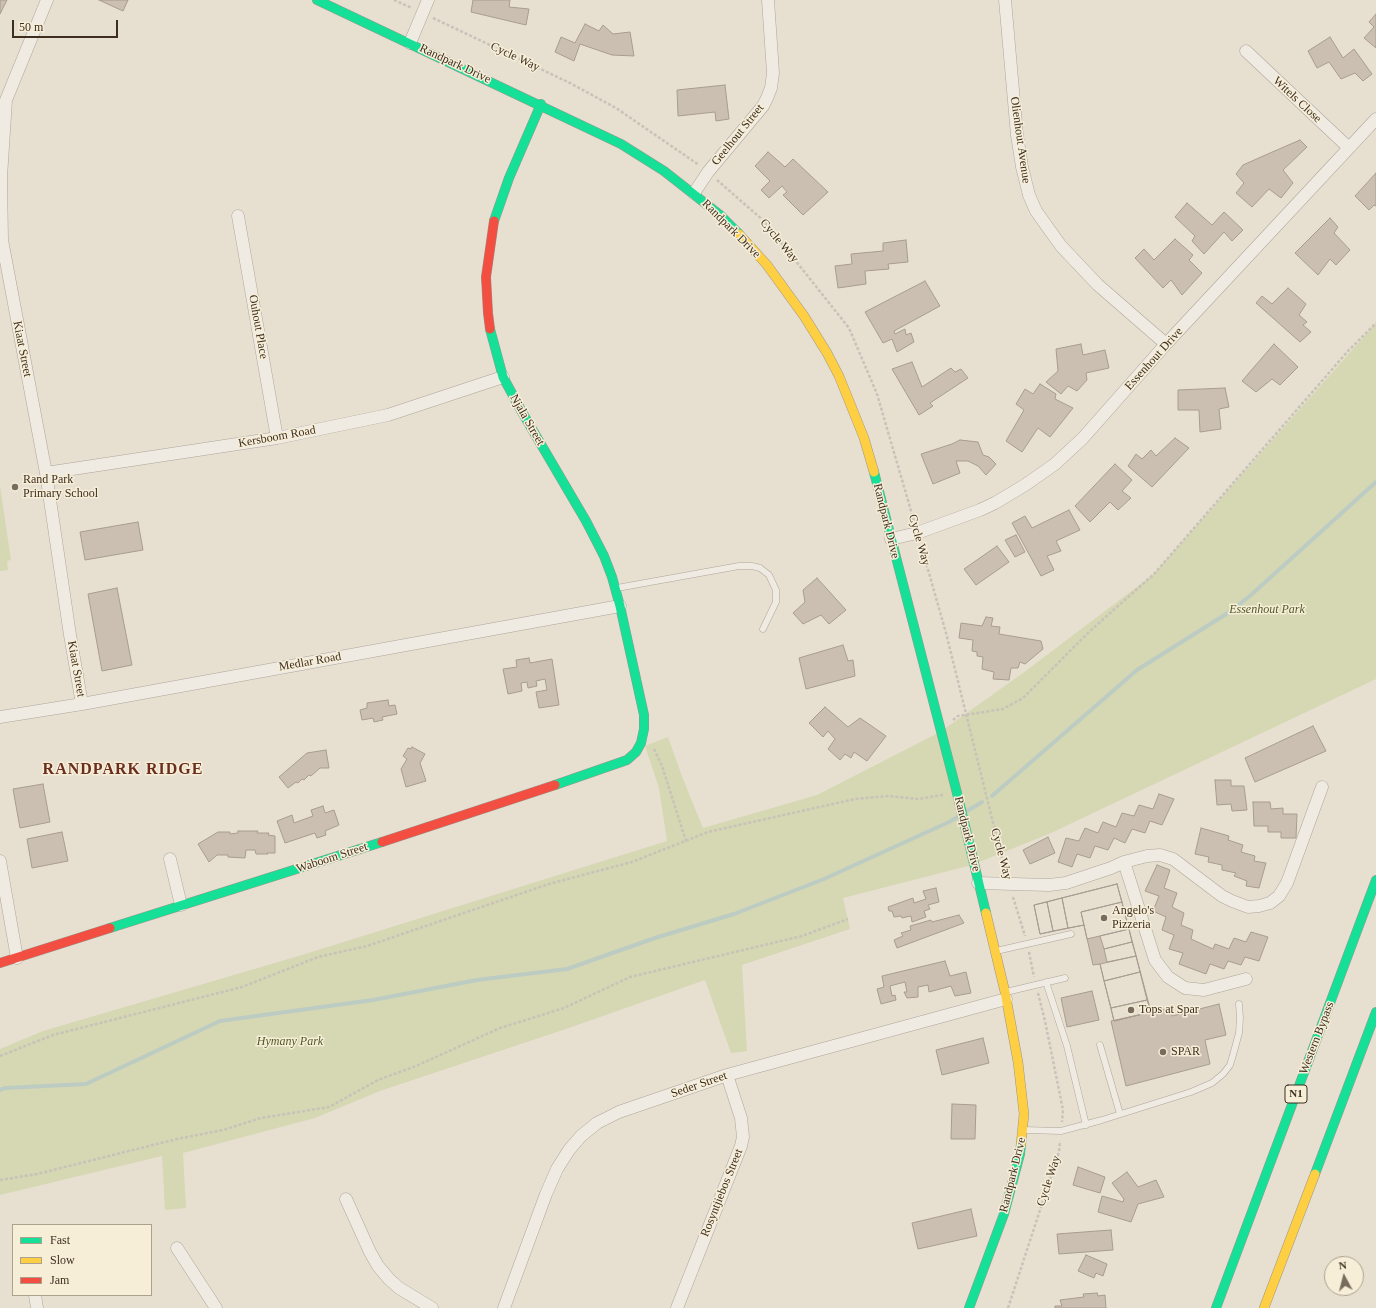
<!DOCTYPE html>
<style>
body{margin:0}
#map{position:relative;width:1376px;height:1308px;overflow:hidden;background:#e7e0d1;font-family:Georgia,serif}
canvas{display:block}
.legend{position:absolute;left:12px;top:1224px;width:140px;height:72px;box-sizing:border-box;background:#f7eed8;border:1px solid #ada18e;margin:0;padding:5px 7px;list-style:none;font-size:12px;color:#3d2e20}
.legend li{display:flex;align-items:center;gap:8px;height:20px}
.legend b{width:20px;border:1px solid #ada18e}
.north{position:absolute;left:1324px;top:1256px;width:40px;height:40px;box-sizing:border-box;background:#f7eed8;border:1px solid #ada18e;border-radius:50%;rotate:353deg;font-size:11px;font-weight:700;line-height:16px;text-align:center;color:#3d2e20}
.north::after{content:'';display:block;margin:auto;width:14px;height:18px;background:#786c5e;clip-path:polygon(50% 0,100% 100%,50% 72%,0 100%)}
.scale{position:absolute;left:12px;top:20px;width:106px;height:18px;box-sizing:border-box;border:2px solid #3d2e20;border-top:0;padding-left:5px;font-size:12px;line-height:14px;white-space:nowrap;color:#3d2e20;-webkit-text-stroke:3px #f7eed8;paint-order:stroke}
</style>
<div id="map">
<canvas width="1376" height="1308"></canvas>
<ul class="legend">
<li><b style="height:5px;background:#16e098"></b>Fast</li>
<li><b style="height:5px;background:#ffcf43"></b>Slow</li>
<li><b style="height:5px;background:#f24e42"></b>Jam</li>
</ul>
<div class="north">N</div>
<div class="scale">50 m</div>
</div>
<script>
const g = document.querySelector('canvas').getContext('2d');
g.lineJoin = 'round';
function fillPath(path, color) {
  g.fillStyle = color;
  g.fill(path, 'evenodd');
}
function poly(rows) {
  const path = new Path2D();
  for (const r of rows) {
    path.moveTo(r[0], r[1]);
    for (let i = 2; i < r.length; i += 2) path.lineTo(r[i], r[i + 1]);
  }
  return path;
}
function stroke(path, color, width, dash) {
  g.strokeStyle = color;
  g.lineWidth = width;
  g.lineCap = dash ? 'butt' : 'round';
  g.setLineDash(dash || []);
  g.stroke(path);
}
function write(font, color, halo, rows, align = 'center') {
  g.font = font + ' Georgia,serif';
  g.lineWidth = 3;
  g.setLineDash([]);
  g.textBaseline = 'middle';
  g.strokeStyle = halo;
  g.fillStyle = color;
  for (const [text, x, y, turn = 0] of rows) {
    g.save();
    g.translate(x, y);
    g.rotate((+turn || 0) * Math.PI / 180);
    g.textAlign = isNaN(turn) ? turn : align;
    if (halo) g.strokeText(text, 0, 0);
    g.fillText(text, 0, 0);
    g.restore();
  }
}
fillPath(poly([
 [1376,323,1376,679,1051,833,972,865,843,898,850,929,742,965,747,1051,731,1053,705,980,569,1028,380,1091,315,1118,183,1153,186,1208,165,1210,162,1156,0,1195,0,1049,43,1031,302,955,667,841,659,788,645,746,668,737,683,779,703,828,817,795,940,732,1023,673,1154,574],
 [0,486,11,560,7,561,8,570,0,571]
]), '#d6d7b3');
stroke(poly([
 [992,796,1137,670,1231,611,1251,595,1376,482],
 [967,811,982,802],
 [0,1090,5,1088,86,1084,220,1021,373,1000,477,980,567,969,655,938,734,914,824,879,949,822,959,816]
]), '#bcccc2', 4);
const building = poly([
 [0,0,7,0,0,14,0,0],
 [99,0,128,0,123,11,99,0],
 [473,0,510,0,509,7,529,9,526,25,471,12,473,0],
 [1376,14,1376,48,1364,38,1374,27,1369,22,1376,14],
 [585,24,599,31,603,25,613,34,630,32,634,56,612,55,580,44,574,61,555,52,561,37,575,43,585,24],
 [1330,37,1343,58,1354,49,1372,74,1363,81,1355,73,1341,79,1329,62,1317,68,1308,51,1330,37],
 [725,85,729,119,716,121,715,112,678,116,677,90,725,85],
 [1300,140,1307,147,1283,170,1293,183,1281,198,1269,189,1252,207,1236,193,1244,183,1236,174,1243,165,1270,153,1300,140],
 [768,152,785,167,793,159,828,192,803,215,783,195,787,192,782,186,769,198,761,190,770,181,755,166,768,152],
 [1376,173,1376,206,1374,205,1369,210,1355,196,1376,173],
 [1187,203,1212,225,1224,212,1243,230,1232,241,1224,232,1204,254,1192,241,1195,236,1175,217,1187,203],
 [1330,218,1338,227,1334,233,1350,250,1336,265,1330,259,1318,275,1295,253,1330,218],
 [1175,239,1193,255,1189,260,1202,273,1182,295,1171,280,1163,288,1135,258,1144,249,1154,260,1175,239],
 [906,240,908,262,888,264,889,269,865,271,866,284,838,288,835,266,852,264,851,254,883,251,883,243,906,240],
 [925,281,940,306,894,331,895,334,905,329,906,335,911,333,914,342,897,352,892,339,883,343,865,312,925,281],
 [1288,288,1306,304,1299,315,1307,322,1303,325,1311,332,1300,342,1256,303,1262,296,1272,304,1288,288],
 [1081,344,1083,355,1105,350,1109,368,1086,373,1087,380,1077,391,1068,386,1061,394,1046,382,1058,371,1056,349,1081,344],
 [1274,344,1298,367,1280,385,1272,379,1256,392,1242,381,1274,344],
 [912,362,922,387,951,368,955,372,961,369,968,378,930,403,933,406,919,415,892,369,912,362],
 [1040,384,1056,394,1055,399,1073,408,1050,437,1038,428,1022,452,1006,441,1024,410,1016,404,1025,389,1033,394,1040,384],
 [1225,388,1229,407,1219,409,1221,429,1200,432,1199,410,1178,410,1178,390,1225,388],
 [1175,438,1189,448,1152,487,1128,466,1136,454,1142,459,1151,450,1156,456,1175,438],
 [960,440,978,442,983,455,989,457,996,464,986,475,978,466,968,461,956,461,960,473,933,484,921,454,952,444,960,440],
 [1115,464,1132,480,1122,491,1131,498,1118,510,1110,502,1090,522,1075,506,1115,464],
 [1069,510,1080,530,1056,541,1061,551,1047,556,1054,570,1041,576,1012,523,1025,516,1032,528,1069,510],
 [138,522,143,550,85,560,80,532,138,522],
 [1016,535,1025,552,1015,557,1005,540,1016,535],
 [997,546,1009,562,976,585,964,569,997,546],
 [817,578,846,610,829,624,821,615,803,624,793,613,805,602,803,590,817,578],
 [117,588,132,665,102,671,88,594,117,588],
 [986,617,993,618,991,626,1000,627,999,634,1041,641,1043,649,1025,664,1020,662,1018,668,1011,668,1009,680,993,679,994,672,982,669,983,657,977,656,977,652,972,651,973,640,959,638,961,623,982,626,986,617],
 [843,645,848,661,853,660,855,676,806,689,799,658,843,645],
 [529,658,530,663,552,659,559,705,539,708,536,692,547,690,545,679,536,681,537,686,528,688,527,682,521,683,522,691,508,694,503,669,517,667,516,660,529,658],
 [388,700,389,706,395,705,397,714,382,717,383,720,374,722,373,718,362,720,360,710,367,708,367,703,388,700],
 [825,707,848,727,860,718,886,736,867,761,854,752,851,758,845,754,840,760,828,749,835,739,828,731,823,737,809,723,825,707],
 [1313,726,1326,751,1255,782,1245,758,1313,726],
 [412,747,425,754,420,763,426,781,406,787,401,769,407,759,403,756,408,748,411,749,412,747],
 [326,750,329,768,320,768,311,776,309,775,304,780,302,779,298,783,296,782,288,788,279,777,307,753,326,750],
 [1215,780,1231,780,1231,786,1244,786,1247,810,1232,811,1231,804,1217,805,1215,780],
 [43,784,50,822,20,828,13,789,43,784],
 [1159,794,1174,799,1162,825,1150,821,1145,833,1132,829,1125,843,1114,838,1108,850,1095,846,1090,858,1077,854,1072,867,1058,862,1066,838,1079,841,1085,828,1098,833,1103,822,1116,827,1122,813,1134,816,1139,805,1153,809,1159,794],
 [1253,802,1270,802,1271,809,1283,808,1283,814,1297,814,1296,838,1281,838,1281,832,1268,832,1268,826,1254,826,1253,802],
 [323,806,325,813,334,810,339,825,325,831,326,835,317,838,315,833,285,843,277,821,292,815,294,823,313,816,311,810,323,806],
 [1201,828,1229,836,1228,840,1243,845,1241,852,1255,856,1254,861,1266,863,1259,888,1246,886,1247,881,1234,876,1236,873,1222,870,1222,865,1208,862,1209,857,1195,854,1201,828],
 [238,831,258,831,257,833,269,833,268,835,275,836,275,853,267,853,268,854,256,854,255,850,246,850,245,858,228,857,228,855,217,855,209,862,198,844,218,832,230,832,230,834,238,833,238,831],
 [62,832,68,861,32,868,27,839,62,832],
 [1048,837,1055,853,1030,864,1023,850,1048,837],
 [1157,865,1170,870,1164,888,1177,893,1172,907,1184,913,1181,925,1193,930,1191,939,1213,949,1215,944,1229,949,1234,938,1246,942,1251,932,1268,937,1259,961,1245,957,1241,965,1228,961,1224,969,1210,964,1206,974,1179,964,1183,953,1169,949,1174,935,1162,930,1166,917,1153,911,1159,896,1145,891,1157,865],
 [1117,884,1151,1012,1114,1021,1100,964,1093,965,1084,925,1040,934,1034,905,1117,884],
 [1117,884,1122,902,1081,912,1084,925,1068,928,1062,898,1117,884],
 [936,888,939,902,928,905,930,909,924,911,926,917,912,922,911,916,902,918,901,916,894,917,892,911,889,911,888,907,913,898,914,903,926,899,923,891,936,888],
 [1062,898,1068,928,1053,931,1047,902,1062,898],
 [1047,902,1053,931,1040,934,1034,905,1047,902],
 [1122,902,1129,929,1087,939,1081,912,1122,902],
 [959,915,964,923,897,948,894,940,903,936,901,933,911,930,910,926,931,920,932,922,959,915],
 [1129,929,1132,942,1104,949,1100,936,1129,929],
 [1132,942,1136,956,1107,962,1104,949,1132,942],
 [1136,956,1140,972,1104,981,1100,964,1136,956],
 [945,961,950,976,966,972,971,993,955,996,951,986,929,992,928,985,918,987,918,997,907,998,904,992,907,992,905,982,890,986,892,996,895,995,896,1000,881,1004,877,989,884,987,882,976,945,961],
 [1140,972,1147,1000,1111,1008,1104,981,1140,972],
 [1092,991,1099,1020,1067,1027,1061,998,1092,991],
 [1147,1000,1151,1012,1114,1021,1111,1008,1147,1000],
 [1219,1004,1226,1035,1205,1040,1210,1064,1126,1086,1111,1021,1170,1008,1172,1016,1219,1004],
 [983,1038,989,1063,942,1075,936,1050,983,1038],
 [952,1104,976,1105,975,1139,951,1139,952,1104],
 [1078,1167,1105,1177,1100,1193,1073,1185,1078,1167],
 [1127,1172,1138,1187,1156,1180,1164,1197,1138,1204,1131,1222,1098,1212,1102,1196,1123,1202,1124,1199,1112,1183,1127,1172],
 [971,1209,977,1236,918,1249,912,1223,971,1209],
 [1111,1230,1113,1250,1059,1254,1057,1234,1111,1230],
 [1086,1255,1107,1264,1103,1276,1096,1273,1094,1278,1078,1271,1086,1255],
 [1097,1293,1098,1296,1105,1295,1106,1308,1055,1308,1055,1306,1062,1306,1060,1300,1084,1297,1083,1294,1097,1293]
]);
fillPath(building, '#cbbfb2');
stroke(building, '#a89c90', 1);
const lane = poly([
 [617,588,739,566,752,566,760,568,769,575,776,590,776,602,763,629],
 [996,951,1071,934],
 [1046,982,1067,1046,1086,1125],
 [1006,992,1065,978],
 [1100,1045,1120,1114],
 [1023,1130,1061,1131,1102,1120,1191,1092,1212,1083,1223,1074,1230,1065,1233,1055,1239,1033,1240,1018,1239,1004]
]);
const street = poly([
 [47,0,6,100,1,177,2,240,46,473,70,635,82,704],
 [1005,0,1017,135,1022,167,1029,195,1036,211,1061,246,1098,285,1166,344],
 [410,43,428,0],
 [1246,51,1349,148],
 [694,193,708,172,763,106,767,98,771,88,773,73,768,0],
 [238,216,277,438],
 [46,473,277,438,388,415,503,377],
 [891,539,917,533,980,510,995,503,1025,485,1055,464,1083,438,1166,344,1376,119],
 [0,717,82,704,620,606],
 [170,859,181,905],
 [0,861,17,958],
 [1124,862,1155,960,1168,977,1185,988,1204,990,1246,979],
 [978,883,1049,885,1066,883,1111,868,1124,862,1147,856,1160,855,1173,859,1222,896,1232,901,1248,907,1259,906,1270,903,1279,896,1287,883,1322,787],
 [346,1199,370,1252,378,1266,389,1279,399,1288,432,1308],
 [177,1248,216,1308],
 [35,1295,37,1308],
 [504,1308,546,1194,557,1169,569,1150,581,1136,597,1123,619,1112,727,1075,1006,999],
 [677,1308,741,1146,743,1137,741,1118,727,1075]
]);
const fast = poly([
 [317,0,621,144,664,171,720,215,739,234],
 [494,221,509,178,541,104],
 [490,329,503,377,522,412,586,521,604,556,612,577,620,606,644,715,644,729,641,743,636,752,627,760,555,785],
 [874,472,957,793,986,913],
 [110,928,382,842],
 [1315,1174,1376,1012],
 [969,1308,1004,1214,1020,1154,1021,1144],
 [1216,1308,1376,880]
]);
const slow = poly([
 [739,234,767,265,804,316,827,353,839,376,864,438,874,472],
 [986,913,1005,992,1018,1062,1024,1114,1021,1144],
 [1264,1308,1315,1174]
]);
const jam = poly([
 [490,329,488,313,486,277,494,221],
 [382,842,555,785],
 [0,963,110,928]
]);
stroke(lane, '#ada599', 7);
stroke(street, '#ada599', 13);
stroke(fast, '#9c958a', 10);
stroke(slow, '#9c958a', 10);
stroke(jam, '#9c958a', 10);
stroke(poly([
 [394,0,412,8],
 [433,18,570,83,616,108,699,165],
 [717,180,764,221,849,328,877,394,914,521],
 [921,545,946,633,1005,871],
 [953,720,958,716,1003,709,1023,698,1090,631,1154,574,1348,351,1376,323],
 [654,749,662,766,686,841],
 [1013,897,1025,936],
 [1029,952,1034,977],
 [1038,993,1045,1021,1063,1110,1062,1122],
 [0,1056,53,1035,242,987,318,957,367,946,549,884,632,862,708,832,855,799,888,796,918,799,943,795],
 [0,1180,37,1174,177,1139,223,1130,261,1118,329,1107,378,1080,416,1066,500,1028,564,1008,630,977,802,936,848,919],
 [1008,1308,1059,1152,1060,1141]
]), '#c8c2b9', 2.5, [3, 2]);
stroke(lane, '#efebe3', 6);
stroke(street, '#efebe3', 12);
stroke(fast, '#16e098', 9);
stroke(slow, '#ffcf43', 9);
stroke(jam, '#f24e42', 9);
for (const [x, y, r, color] of [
 [15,487,4,"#786c5e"],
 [1104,918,4,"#786c5e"],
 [1131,1010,4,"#786c5e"],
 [1163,1052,4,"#786c5e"]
]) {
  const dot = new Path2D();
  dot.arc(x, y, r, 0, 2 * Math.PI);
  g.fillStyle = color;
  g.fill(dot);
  stroke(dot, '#f7eed8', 1.5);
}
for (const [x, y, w] of [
 [1296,1094,22]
]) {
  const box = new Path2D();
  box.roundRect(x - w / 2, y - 9, w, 18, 3);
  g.fillStyle = '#f7eed8';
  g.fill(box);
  stroke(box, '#3d2e20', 1);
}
write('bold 11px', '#3d2e20', null, [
 ["N1",1296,1094]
]);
write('12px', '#3d2e20', '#f7eed8', [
 ["Cycle Way",515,57,25],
 ["Randpark Drive",455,64,25],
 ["Witels Close",1297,100,43],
 ["Geelhout Street",738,135,-51],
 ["Olienhout Avenue",1020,140,82],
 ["Randpark Drive",731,229,45],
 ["Cycle Way",779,241,50],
 ["Ouhout Place",258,327,80],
 ["Kiaat Street",22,349,79],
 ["Essenhout Drive",1154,359,-48],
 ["Njala Street",527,420,60],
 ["Kersboom Road",277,437,-10],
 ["Randpark Drive",886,521,76],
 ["Cycle Way",919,540,74],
 ["Medlar Road",310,662,-10],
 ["Kiaat Street",76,669,80],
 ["Randpark Drive",967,834,76],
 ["Cycle Way",1001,854,75],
 ["Waboom Street",332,858,-18],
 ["Western Bypass",1317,1038,-69],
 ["Seder Street",699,1085,-19],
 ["Randpark Drive",1013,1175,-76],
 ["Cycle Way",1049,1181,-72],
 ["Rosyntjiebos Street",722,1193,-68]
]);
write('12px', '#3d2e20', '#f7eed8', [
 ["Rand Park",23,480],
 ["Primary School",23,494],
 ["Angelo's",1112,911],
 ["Pizzeria",1112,925],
 ["Tops at Spar",1139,1010],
 ["SPAR",1171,1052]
], 'left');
write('italic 12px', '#4d5a26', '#f7eed8', [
 ["Essenhout Park",1267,610],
 ["Hymany Park",290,1042]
]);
g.letterSpacing = '1px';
write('bold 16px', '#6b2e1e', '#f7eed8', [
 ["RANDPARK RIDGE",123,770]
]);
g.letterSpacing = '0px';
</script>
